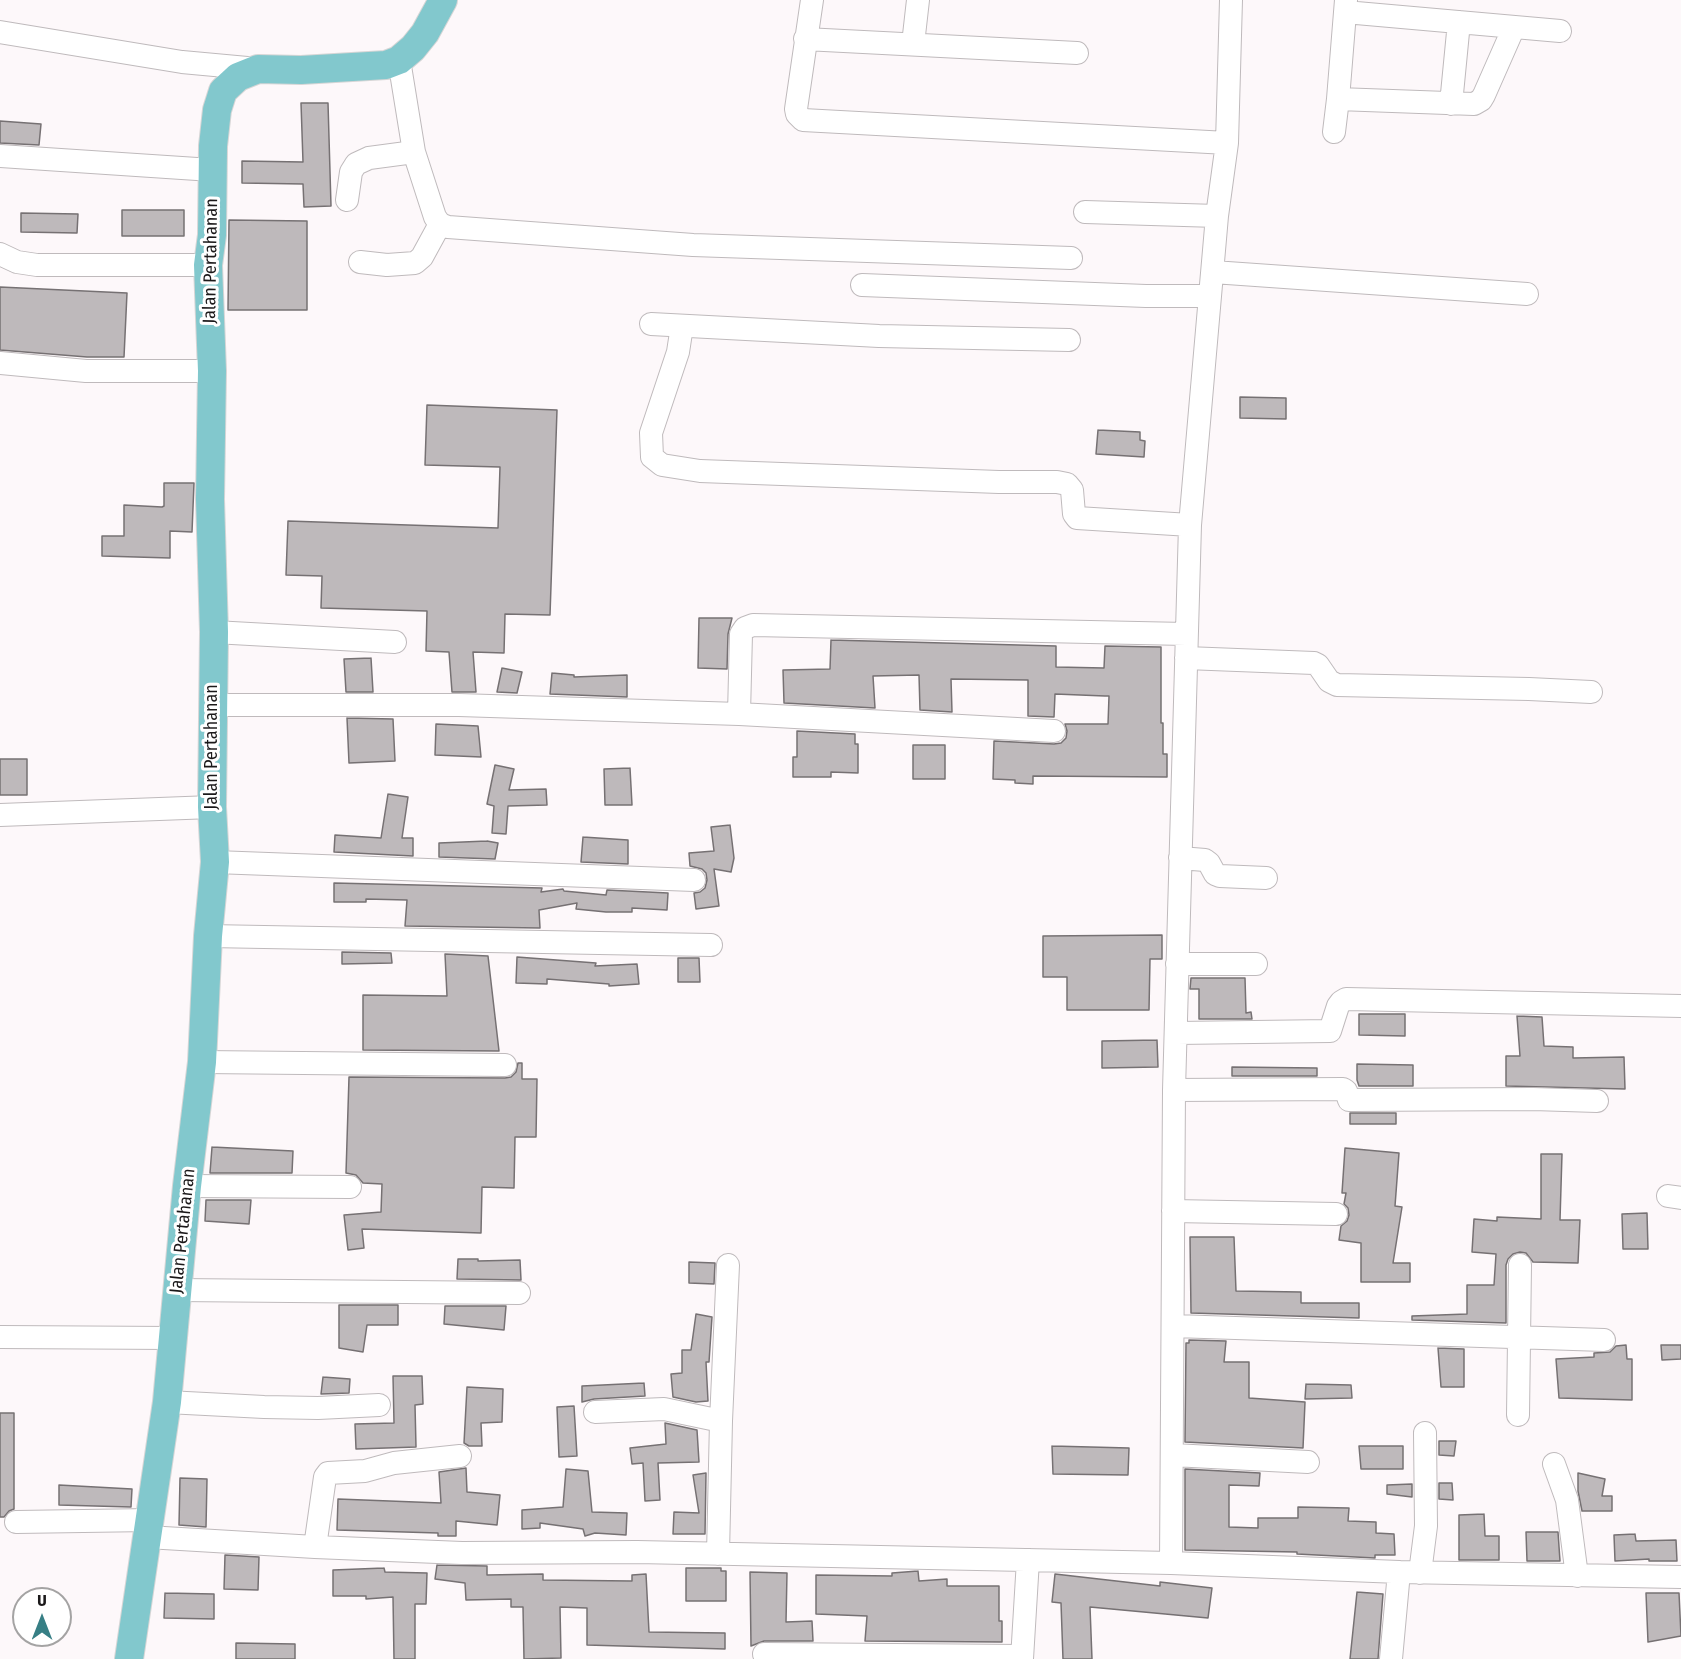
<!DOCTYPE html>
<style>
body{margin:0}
#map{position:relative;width:1681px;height:1659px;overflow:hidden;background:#fdf8fa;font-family:"Fira Sans Condensed",sans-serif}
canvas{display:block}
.north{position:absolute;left:12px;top:1587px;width:60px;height:60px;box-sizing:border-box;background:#fff;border:2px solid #a4a3a3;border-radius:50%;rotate:0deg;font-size:16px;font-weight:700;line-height:24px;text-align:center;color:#1b191a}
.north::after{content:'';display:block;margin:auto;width:21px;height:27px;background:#377f85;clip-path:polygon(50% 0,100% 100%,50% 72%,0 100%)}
</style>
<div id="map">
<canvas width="1681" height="1659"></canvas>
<div class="north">U</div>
</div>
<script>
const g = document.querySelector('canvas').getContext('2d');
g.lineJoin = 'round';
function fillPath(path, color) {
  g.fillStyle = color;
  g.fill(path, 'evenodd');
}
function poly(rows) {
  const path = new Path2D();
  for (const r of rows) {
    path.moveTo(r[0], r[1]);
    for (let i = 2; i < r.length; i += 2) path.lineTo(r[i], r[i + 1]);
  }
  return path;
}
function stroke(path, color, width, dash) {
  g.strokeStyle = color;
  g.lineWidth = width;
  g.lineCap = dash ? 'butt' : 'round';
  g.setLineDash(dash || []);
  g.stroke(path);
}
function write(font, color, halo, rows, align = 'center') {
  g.font = font + ' "Fira Sans Condensed",sans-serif';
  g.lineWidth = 6;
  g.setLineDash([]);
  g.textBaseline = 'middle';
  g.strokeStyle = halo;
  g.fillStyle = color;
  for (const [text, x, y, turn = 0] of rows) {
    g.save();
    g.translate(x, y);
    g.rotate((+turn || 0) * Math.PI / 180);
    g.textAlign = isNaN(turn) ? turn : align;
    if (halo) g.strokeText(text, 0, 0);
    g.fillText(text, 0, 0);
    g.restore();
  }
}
const building = poly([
 [301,103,328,103,331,206,304,207,303,184,242,183,242,161,303,162,301,103],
 [0,121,41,124,39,145,0,143,0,121],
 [122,210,184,210,184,236,122,236,122,210],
 [21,213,78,214,77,233,21,232,21,213],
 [229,220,307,221,307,310,228,310,229,220],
 [0,287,127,293,124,357,87,357,0,350,0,287],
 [1240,397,1286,398,1286,419,1240,418,1240,397],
 [427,405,557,410,550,615,505,614,504,653,473,652,476,692,452,692,449,652,426,651,427,611,321,608,322,576,286,575,288,521,498,528,500,467,425,465,427,405],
 [1098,430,1140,432,1140,440,1145,441,1144,457,1096,454,1098,430],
 [164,483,194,483,192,532,170,531,170,558,102,556,102,536,124,536,124,505,162,507,164,506,164,483],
 [699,618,732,618,728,634,727,669,698,668,699,618],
 [831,640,1056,646,1056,667,1104,668,1105,646,1161,647,1161,723,1163,723,1163,754,1167,754,1167,777,1033,776,1033,784,1015,783,1015,780,993,779,994,741,1054,744,1061,743,1066,738,1067,731,1065,724,1108,724,1109,696,1105,696,1055,694,1054,717,1028,716,1028,680,951,679,952,712,920,710,919,675,873,676,875,708,784,703,783,670,830,669,831,640],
 [371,658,373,692,346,692,344,659,371,658],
 [502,668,522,672,517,693,497,692,502,668],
 [552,673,574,675,574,677,627,675,627,697,550,694,552,673],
 [347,718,393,719,395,761,349,763,347,718],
 [436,724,478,726,481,757,435,755,436,724],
 [797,731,855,734,855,744,858,744,858,773,831,772,831,777,793,777,793,757,797,757,797,731],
 [913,745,945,745,945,779,913,779,913,745],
 [0,759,27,759,27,795,0,795,0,759],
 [495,765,514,769,509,790,546,789,547,805,508,806,506,834,492,833,494,806,487,804,495,765],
 [630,768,632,805,605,805,604,769,630,768],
 [388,794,408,797,402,838,413,838,413,856,334,852,335,835,381,838,388,794],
 [730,825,734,858,731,872,714,869,719,906,696,909,694,893,700,892,705,888,707,880,706,873,702,869,690,866,689,853,714,851,711,827,730,825],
 [583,837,628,840,628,864,581,862,583,837],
 [487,841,498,843,495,859,439,857,439,843,487,841],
 [334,883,542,888,541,892,563,889,564,891,606,895,607,890,668,893,667,910,632,908,632,912,606,912,576,909,577,903,539,910,540,928,405,926,407,900,366,899,366,902,334,902,334,883],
 [1162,935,1162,959,1150,959,1149,1010,1067,1010,1067,977,1043,977,1043,936,1162,935],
 [342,952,391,953,392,963,342,964,342,952],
 [445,954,488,956,499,1051,363,1050,363,995,447,996,445,954],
 [517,957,596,963,595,966,637,964,639,984,609,986,609,984,547,979,547,984,516,983,517,957],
 [678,958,699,958,700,982,678,982,678,958],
 [1191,978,1245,978,1246,1013,1251,1012,1252,1019,1199,1019,1199,989,1190,989,1191,978],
 [1359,1014,1405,1014,1405,1036,1359,1035,1359,1014],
 [1517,1016,1542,1017,1544,1046,1573,1047,1573,1058,1624,1057,1625,1089,1506,1086,1506,1056,1520,1056,1517,1016],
 [1157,1040,1158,1067,1102,1068,1102,1041,1157,1040],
 [518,1063,522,1063,522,1079,537,1079,536,1137,515,1137,514,1188,482,1187,481,1233,362,1229,364,1248,348,1250,344,1215,381,1212,382,1184,363,1183,356,1175,346,1173,349,1077,505,1078,511,1077,516,1072,518,1063],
 [1357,1064,1413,1065,1413,1086,1359,1086,1357,1080,1357,1064],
 [1232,1067,1317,1068,1317,1076,1232,1076,1232,1067],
 [1350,1113,1396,1113,1396,1124,1350,1124,1350,1113],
 [212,1147,293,1151,292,1173,210,1173,212,1147],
 [1345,1148,1399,1153,1395,1206,1402,1207,1393,1263,1410,1263,1410,1282,1361,1282,1361,1243,1339,1240,1341,1226,1347,1221,1349,1215,1348,1208,1344,1204,1346,1193,1342,1193,1345,1148],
 [1541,1154,1562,1154,1560,1220,1580,1220,1578,1263,1533,1262,1526,1253,1520,1252,1513,1254,1508,1259,1506,1265,1506,1323,1412,1320,1412,1316,1467,1314,1467,1285,1494,1285,1496,1254,1472,1252,1474,1219,1497,1221,1497,1217,1541,1219,1541,1154],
 [206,1200,251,1200,249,1224,205,1221,206,1200],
 [1647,1213,1648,1249,1623,1249,1622,1214,1647,1213],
 [1190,1237,1234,1237,1236,1291,1301,1292,1301,1303,1359,1303,1359,1318,1191,1313,1190,1237],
 [458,1259,478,1259,478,1261,520,1260,521,1280,457,1279,458,1259],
 [689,1262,715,1263,714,1284,689,1283,689,1262],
 [339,1305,398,1305,398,1325,367,1325,363,1352,339,1348,339,1305],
 [445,1306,506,1306,504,1330,444,1324,445,1306],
 [696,1314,712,1317,709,1362,706,1362,708,1401,696,1402,673,1397,671,1374,682,1373,682,1350,691,1350,696,1314],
 [1189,1340,1226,1341,1224,1362,1249,1362,1249,1398,1305,1402,1303,1448,1185,1442,1186,1343,1189,1343,1189,1340],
 [1626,1345,1627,1359,1632,1359,1632,1400,1559,1398,1556,1359,1594,1357,1594,1353,1610,1352,1616,1346,1626,1345],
 [1661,1345,1681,1345,1681,1359,1662,1360,1661,1345],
 [1438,1348,1464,1349,1464,1387,1441,1387,1438,1348],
 [393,1376,422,1376,423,1404,415,1405,416,1447,356,1449,355,1424,394,1423,393,1376],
 [323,1377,350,1379,349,1393,321,1394,323,1377],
 [644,1383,645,1396,594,1399,582,1402,582,1386,644,1383],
 [1306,1384,1351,1385,1352,1398,1305,1399,1306,1384],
 [467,1387,503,1389,502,1422,481,1423,482,1446,469,1446,464,1443,467,1387],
 [574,1406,577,1456,559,1457,557,1407,574,1406],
 [0,1413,14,1413,14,1509,9,1511,4,1517,0,1517,0,1413],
 [665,1423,697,1430,699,1462,658,1463,660,1500,645,1501,643,1463,632,1464,630,1448,666,1444,665,1423],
 [1439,1441,1456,1441,1454,1456,1439,1455,1439,1441],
 [1052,1446,1129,1448,1128,1475,1053,1474,1052,1446],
 [1359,1446,1403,1446,1403,1469,1361,1469,1359,1446],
 [466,1468,467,1492,500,1495,497,1525,456,1521,456,1536,438,1536,438,1533,337,1530,338,1499,441,1503,439,1472,466,1468],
 [566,1469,588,1471,592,1512,627,1513,626,1535,595,1533,585,1536,583,1529,540,1523,540,1528,522,1529,522,1510,563,1507,566,1469],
 [1185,1469,1260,1473,1259,1486,1229,1485,1229,1527,1258,1528,1258,1518,1298,1518,1298,1507,1349,1508,1348,1521,1376,1522,1376,1533,1394,1534,1395,1555,1375,1555,1375,1558,1297,1554,1297,1552,1185,1550,1185,1469],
 [706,1473,705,1534,673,1534,674,1512,699,1513,693,1475,706,1473],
 [1578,1473,1605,1479,1602,1496,1612,1496,1612,1511,1582,1511,1578,1491,1578,1473],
 [180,1478,207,1479,206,1527,179,1525,180,1478],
 [1439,1483,1452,1483,1453,1500,1439,1499,1439,1483],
 [1412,1484,1412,1497,1387,1494,1387,1485,1412,1484],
 [59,1485,132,1489,131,1507,59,1505,59,1485],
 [1484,1514,1485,1536,1499,1536,1499,1560,1459,1560,1459,1515,1484,1514],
 [1526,1532,1558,1532,1560,1561,1527,1561,1526,1532],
 [1635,1534,1636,1541,1676,1540,1677,1561,1649,1561,1649,1559,1615,1561,1614,1535,1635,1534],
 [225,1555,259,1557,258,1590,224,1589,225,1555],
 [437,1565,487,1566,487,1575,543,1574,543,1580,632,1581,632,1575,646,1574,649,1632,725,1633,725,1649,587,1645,587,1608,560,1607,561,1658,524,1659,523,1607,511,1607,511,1599,466,1600,465,1583,435,1579,437,1565],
 [384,1568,385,1572,427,1573,426,1604,415,1604,415,1659,394,1659,393,1597,366,1599,366,1596,333,1596,333,1570,384,1568],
 [686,1568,721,1568,721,1571,726,1571,726,1601,686,1601,686,1568],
 [918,1571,919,1581,947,1579,947,1586,999,1586,999,1621,1002,1621,1002,1642,865,1641,867,1616,816,1614,816,1575,892,1576,892,1573,918,1571],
 [750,1572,787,1573,786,1622,812,1621,813,1641,764,1641,751,1646,750,1572],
 [1055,1574,1160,1586,1160,1582,1212,1588,1208,1618,1090,1607,1092,1659,1063,1659,1061,1603,1052,1602,1055,1574],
 [1357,1592,1383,1594,1378,1659,1350,1659,1357,1592],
 [165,1593,214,1594,214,1619,164,1618,165,1593],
 [1646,1593,1679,1593,1681,1636,1648,1642,1646,1593],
 [236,1643,295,1644,295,1659,236,1659,236,1643]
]);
fillPath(building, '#beb9bb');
stroke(building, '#767173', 1.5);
const minor = poly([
 [812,0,796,109,797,114,803,120,1227,143],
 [1346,0,1338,99,1474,104,1481,100,1484,95,1514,27],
 [1345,12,1560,31],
 [0,32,182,62,258,69],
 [805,39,1077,53],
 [913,44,918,0],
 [399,60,414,152,435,217,440,224,448,227,693,245,1071,258],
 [1451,104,1459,22],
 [1334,132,1338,99],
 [0,156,212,170],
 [347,200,351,172,356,164,369,158,414,152],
 [1085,212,1217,216],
 [0,254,17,262,37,265,208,265],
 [360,262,387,265,415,263,422,257,440,224],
 [1213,272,1527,294],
 [862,285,1146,296,1210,296],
 [651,324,879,336,1069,340],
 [682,326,678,352,651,433,652,457,662,465,700,471,999,482,1057,482,1067,484,1072,490,1074,514,1077,518,1190,525],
 [0,363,86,371,212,371],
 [214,632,395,642],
 [1186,658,1314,663,1318,665,1329,681,1337,685,1529,689,1591,692],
 [212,705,459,705,739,714,1054,731],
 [739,714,741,634,745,628,753,625,1186,634],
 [0,815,212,807],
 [1180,858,1205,860,1209,863,1215,874,1220,876,1266,878],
 [215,862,694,880],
 [208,936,711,945],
 [1177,964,1256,964],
 [1177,1033,1330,1031,1338,1006,1341,1002,1346,999,1681,1006],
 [202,1062,505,1065],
 [1174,1090,1343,1089,1346,1091,1349,1100,1533,1099,1597,1101],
 [187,1186,350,1187],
 [1668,1196,1681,1198],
 [1173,1211,1336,1214],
 [176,1290,519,1293],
 [1174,1326,1604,1340],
 [0,1337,172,1338],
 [167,1402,264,1407,318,1408,379,1405],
 [595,1412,664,1409,721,1421],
 [1518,1415,1520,1265],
 [1173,1455,1308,1462],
 [1554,1464,1567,1500,1577,1576],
 [16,1522,150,1520],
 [147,1537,315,1547,462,1553,637,1552,1171,1563,1399,1572,1681,1577],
 [315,1547,325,1477,328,1473,365,1471,394,1463,460,1456],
 [718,1554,721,1421,728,1265],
 [1171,1563,1174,1090,1190,525,1217,216,1227,143,1231,0],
 [1420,1573,1426,1526,1425,1433],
 [764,1654,1022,1656],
 [1022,1659,1028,1560],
 [1391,1659,1399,1572]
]);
const major = poly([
 [129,1659,167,1402,187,1186,202,1062,208,936,215,862,212,807,214,632,210,499,212,371,208,265,212,235,213,146,217,110,223,91,238,77,258,69,301,70,386,65,399,60,413,48,425,33,443,0]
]);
stroke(minor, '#bfbabc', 24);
stroke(major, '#d6d6d6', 30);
stroke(minor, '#fff', 22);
stroke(major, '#82c8cd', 28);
write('18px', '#1b191a', '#fff', [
 ["Jalan Pertahanan",211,261,-89],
 ["Jalan Pertahanan",212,747,-90],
 ["Jalan Pertahanan",183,1231,-84]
]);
</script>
